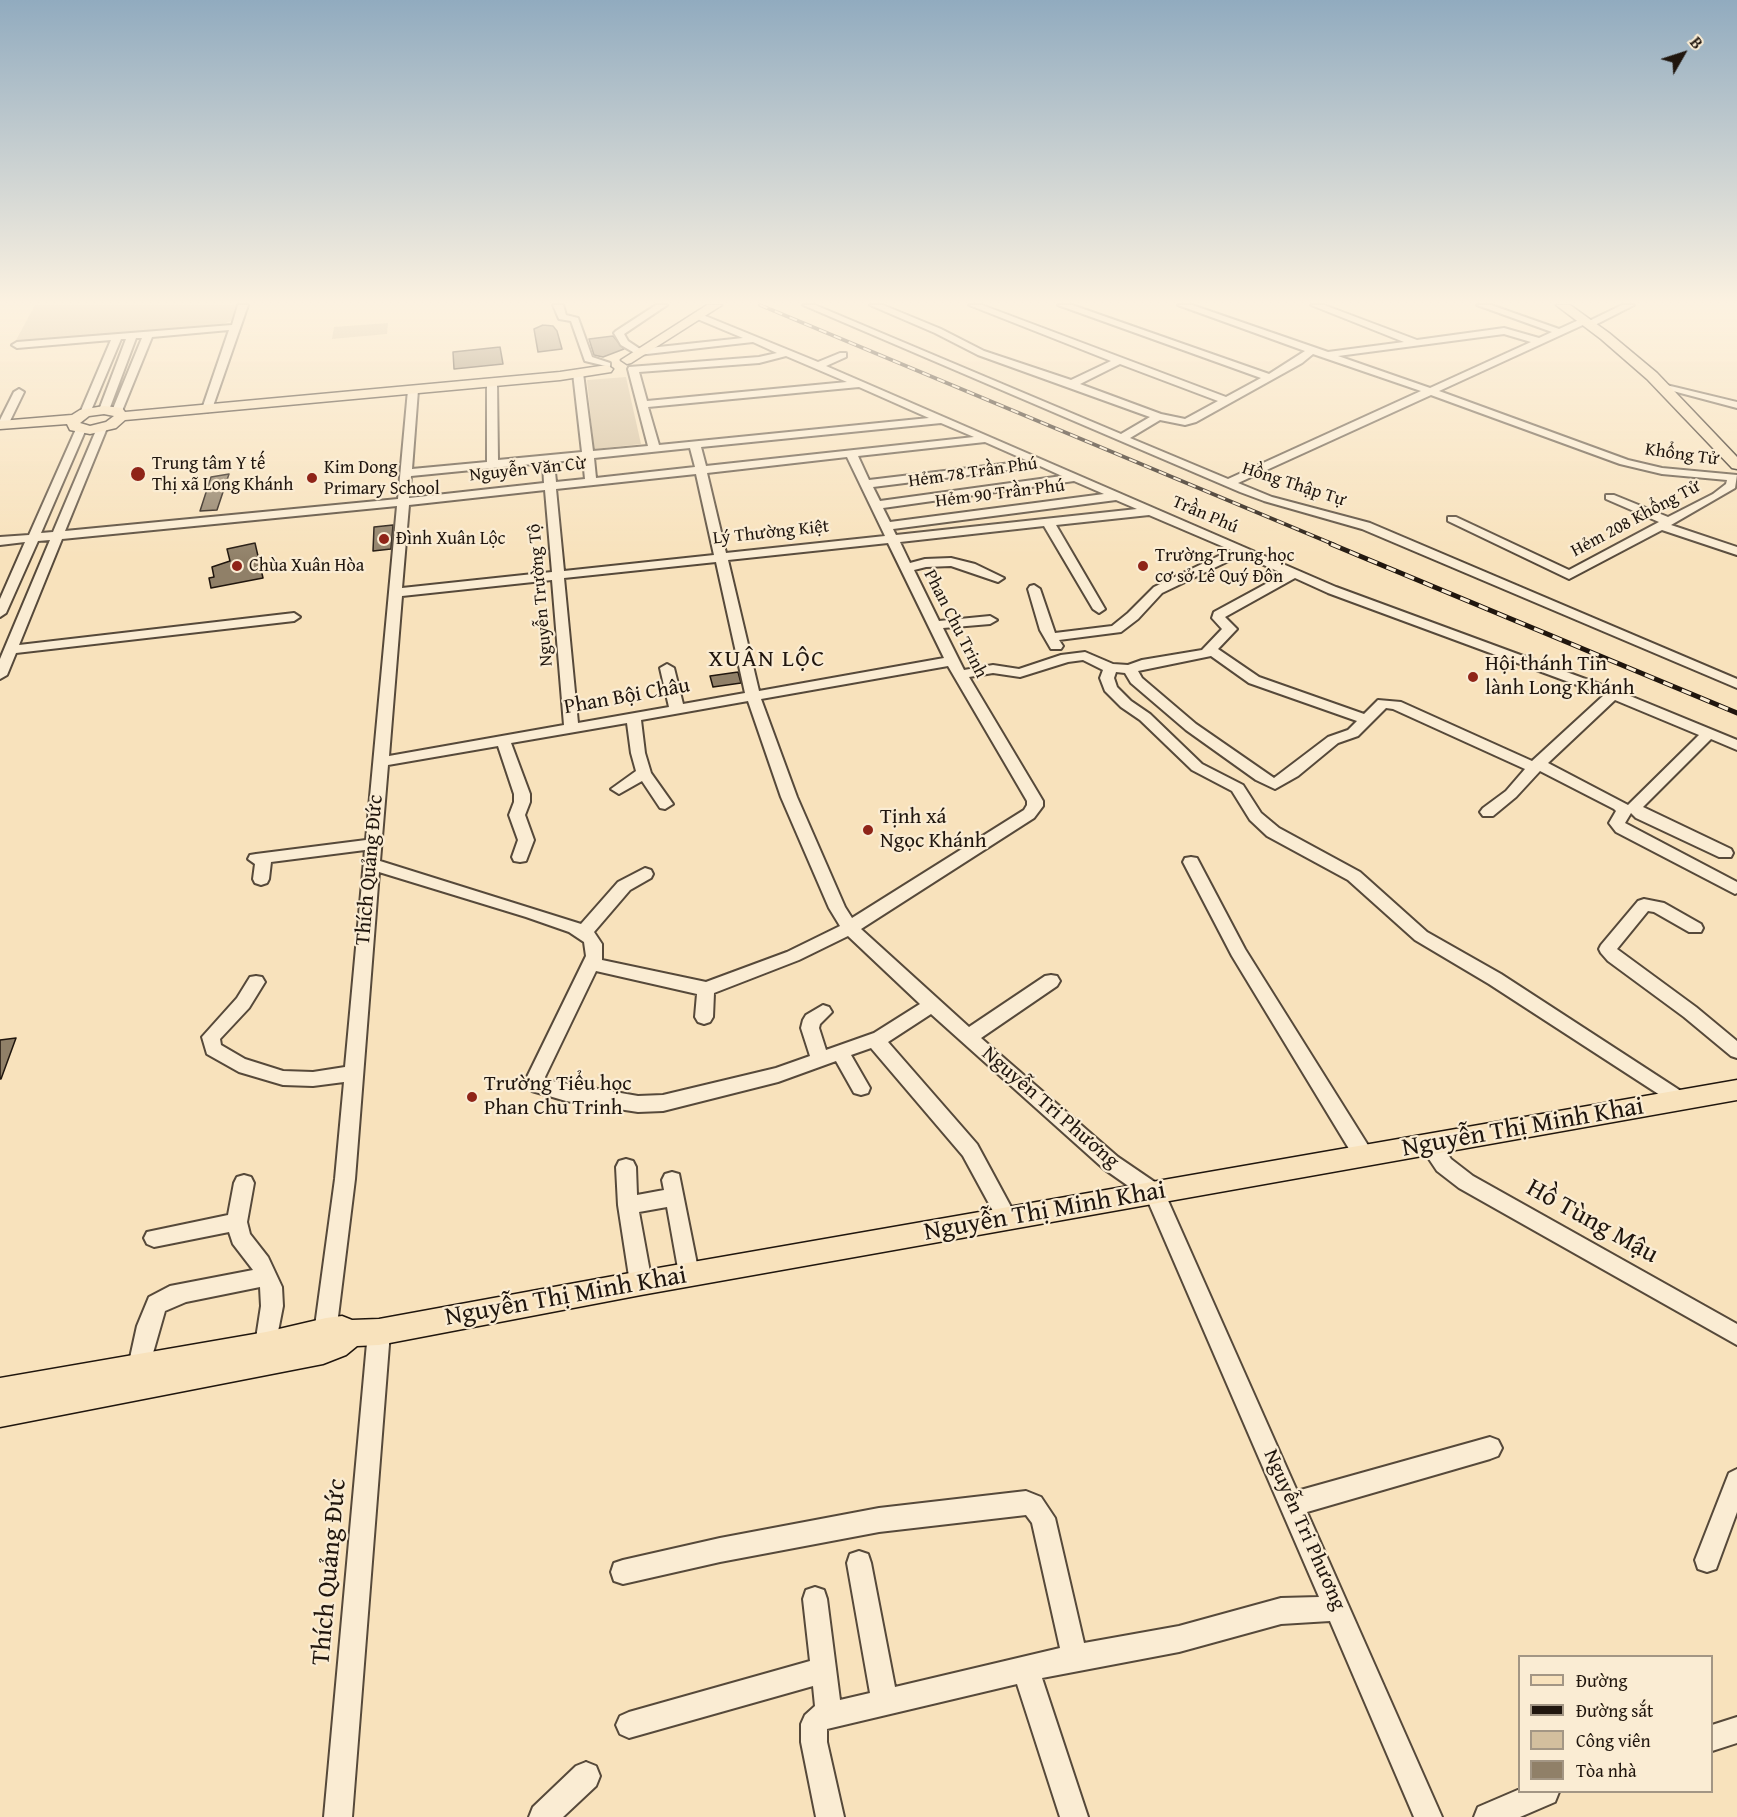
<!DOCTYPE html>
<meta charset="utf-8">
<style>
body{margin:0}
#map{position:relative;width:1737px;height:1817px;overflow:hidden;background:#f8e2bc;font-family:"Gentium Book Plus",serif}
canvas{display:block}
.legend{position:absolute;left:1518px;top:1655px;width:195px;height:138px;box-sizing:border-box;background:#faecd3;border:2px solid #a39684;margin:0;padding:8px 10px;list-style:none;font-size:18px;color:#20160e}
.legend li{display:flex;align-items:center;gap:12px;height:30px}
.legend b{width:30px;border:2px solid #a39684}
.north{position:absolute;left:1653px;top:24px;width:60px;height:60px;-webkit-text-stroke:4px #faecd3;paint-order:stroke;rotate:51deg;font-size:16px;font-weight:700;line-height:24px;text-align:center;color:#20160e}
.north::after{content:'';display:block;margin:auto;width:21px;height:27px;background:#20160e;clip-path:polygon(50% 0,100% 100%,50% 72%,0 100%)}
</style>
<div id="map">
<canvas width="1737" height="1817"></canvas>
<ul class="legend">
<li><b style="height:8px;background:#f8e2bc"></b>Đường</li>
<li><b style="height:8px;background:#20160e"></b>Đường sắt</li>
<li><b style="height:16px;background:#d3bf9e"></b>Công viên</li>
<li><b style="height:16px;background:#908068"></b>Tòa nhà</li>
</ul>
<div class="north">B</div>
</div>
<script>
const g = document.querySelector('canvas').getContext('2d');
g.lineJoin = 'round';
function fillPath(path, color) {
  g.fillStyle = color;
  g.fill(path, 'evenodd');
}
function poly(rows) {
  const path = new Path2D();
  for (const r of rows) {
    path.moveTo(r[0], r[1]);
    for (let i = 2; i < r.length; i += 2) path.lineTo(r[i], r[i + 1]);
  }
  return path;
}
function stroke(path, color, width, dash) {
  g.strokeStyle = color;
  g.lineWidth = width;
  g.lineCap = dash ? 'butt' : 'round';
  g.setLineDash(dash || []);
  g.stroke(path);
}
function write(font, color, halo, rows, align = 'center') {
  g.font = font + ' "Gentium Book Plus",serif';
  g.lineWidth = 4.5;
  g.setLineDash([]);
  g.textBaseline = 'middle';
  g.strokeStyle = halo;
  g.fillStyle = color;
  for (const [text, x, y, turn = 0] of rows) {
    g.save();
    g.translate(x, y);
    g.rotate((+turn || 0) * Math.PI / 180);
    g.textAlign = isNaN(turn) ? turn : align;
    if (halo) g.strokeText(text, 0, 0);
    g.fillText(text, 0, 0);
    g.restore();
  }
}
fillPath(poly([
 [35,305,236,305,231,321,223,324,15,342],
 [388,323,387,334,332,339,334,327],
 [626,377,641,444,594,449,587,380]
]), '#d3bf9e');
const building = poly([
 [543,325,553,326,557,331,562,349,538,352,534,329,543,325],
 [613,336,624,349,603,357,594,355,589,339,613,336],
 [500,347,503,364,454,369,453,352,500,347],
 [229,474,217,510,200,511,211,477,229,474],
 [393,525,391,549,373,551,374,527,393,525],
 [255,543,263,578,211,588,209,578,214,577,212,567,230,561,227,549,255,543],
 [738,672,741,683,713,687,710,676,738,672],
 [16,1038,1,1079,0,1079,0,1040,16,1038]
]);
fillPath(building, '#908068');
stroke(building, '#20160e', 1.5);
const minor = poly([
 [238,305,248,305,212,409,207,412,202,409,229,330,152,337,122,411,117,414,112,411,142,338,136,338,109,410,100,412,99,410,126,339,121,339,90,413,85,416,80,413,111,340,17,348,12,345,17,342,232,325,238,305],
 [553,305,563,305,566,315,578,318,592,357,610,363,610,367,585,361,571,321,559,319,553,305],
 [656,305,667,305,624,334,628,341,640,349,743,338,695,318,693,316,698,313,818,362,840,353,846,353,846,357,826,366,1336,587,1618,691,1737,740,1737,750,1711,739,1643,807,1731,849,1733,853,1731,857,1719,857,1636,818,1631,813,1625,823,1737,882,1737,893,1735,894,1616,832,1609,823,1616,811,1614,809,1540,771,1516,797,1493,816,1483,816,1480,812,1483,808,1506,791,1525,769,1393,709,1386,708,1358,736,1338,743,1298,776,1275,789,1256,780,1186,730,1131,683,1125,673,1116,672,1114,678,1117,687,1131,701,1150,714,1202,764,1243,785,1261,813,1279,828,1360,872,1427,932,1501,974,1687,1095,1689,1100,1687,1105,1680,1108,1489,984,1415,940,1348,880,1267,836,1250,820,1232,791,1192,770,1140,720,1121,707,1105,691,1100,678,1103,670,1083,660,1068,662,1020,677,993,673,969,677,1043,801,1043,806,1034,818,861,929,969,1027,1045,976,1051,975,1057,976,1060,981,1057,986,981,1038,1118,1157,1162,1187,1297,1491,1490,1437,1498,1440,1502,1448,1498,1456,1490,1459,1307,1512,1442,1817,1414,1817,1330,1621,1281,1624,1179,1652,1042,1678,1088,1817,1060,1817,1017,1684,827,1729,827,1742,844,1817,816,1817,801,1742,801,1724,805,1715,815,1706,813,1686,629,1738,620,1734,616,1725,620,1716,629,1712,810,1661,803,1599,806,1590,815,1587,824,1590,827,1599,840,1700,870,1693,847,1563,850,1554,859,1551,868,1554,871,1563,895,1687,1060,1648,1032,1523,1026,1515,879,1532,720,1562,623,1584,614,1581,611,1572,614,1563,623,1560,720,1538,879,1508,1026,1491,1041,1497,1055,1518,1084,1643,1179,1626,1281,1598,1319,1597,1147,1199,1104,1169,931,1014,888,1042,977,1144,1017,1218,1014,1224,1007,1227,1000,1224,963,1156,871,1048,851,1055,870,1088,868,1093,861,1095,854,1093,836,1061,778,1082,663,1111,638,1112,566,1101,532,1091,527,1077,586,956,584,942,569,932,526,917,379,872,355,1179,335,1341,332,1348,324,1351,316,1348,313,1341,335,1179,344,1082,313,1086,283,1085,239,1072,207,1054,202,1037,237,998,250,977,256,976,262,977,265,982,249,1008,220,1039,221,1045,245,1059,283,1071,313,1072,345,1067,365,850,271,862,269,879,267,883,261,885,255,883,253,879,255,864,248,859,250,855,256,854,366,840,397,506,62,539,19,645,294,613,300,617,294,621,16,653,7,675,0,679,0,659,50,540,38,541,6,613,0,617,0,599,25,542,0,545,0,537,29,535,76,429,81,426,86,429,41,533,53,532,97,428,102,425,107,428,65,531,398,499,408,390,413,387,418,390,412,469,487,462,487,383,492,380,497,383,498,460,582,452,573,373,578,370,583,373,593,451,648,446,628,369,629,367,759,357,777,353,753,342,638,355,621,345,614,333,616,331,656,305],
 [786,356,847,382,647,401,639,372,759,363,786,356],
 [859,387,929,418,659,445,648,407,859,387],
 [941,423,974,437,706,466,701,447,941,423],
 [985,442,1028,461,869,480,858,456,985,442],
 [690,448,695,467,596,478,594,458,690,448],
 [847,457,885,536,726,553,707,473,847,457],
 [583,459,585,479,556,482,554,462,583,459],
 [543,463,544,483,409,498,411,476,543,463],
 [1040,466,1062,476,880,501,873,487,1040,466],
 [696,474,714,555,564,571,556,489,696,474],
 [1074,481,1104,494,890,522,883,508,1074,481],
 [545,490,552,572,402,588,409,505,545,490],
 [1116,500,1137,509,896,535,893,529,1116,500],
 [1149,515,1231,550,1154,587,1128,613,1112,626,1055,633,1040,589,1034,585,1030,586,1028,589,1040,630,1051,649,1061,649,1063,646,1059,640,1121,632,1138,619,1162,593,1241,555,1284,574,1214,612,1212,618,1222,629,1202,650,1142,660,1128,665,1113,664,1085,652,1061,655,1019,669,993,665,964,670,943,628,990,624,997,620,990,616,939,621,914,570,926,567,951,566,998,582,1004,578,975,564,951,558,925,559,910,563,900,542,1044,526,1093,609,1099,613,1105,609,1056,525,1149,515],
 [888,543,944,658,759,691,728,560,888,543],
 [716,562,745,693,683,704,674,668,667,664,660,668,669,707,578,723,564,578,716,562],
 [1295,578,1328,593,1604,695,1532,761,1401,702,1378,700,1364,714,1259,677,1218,649,1237,629,1225,617,1295,578],
 [552,580,564,725,389,756,402,596,552,580],
 [1211,656,1249,683,1357,721,1348,730,1328,737,1274,778,1196,724,1142,678,1138,671,1211,656],
 [948,666,1027,801,1027,805,1024,810,852,918,845,907,797,797,761,699,948,666],
 [1615,700,1699,735,1628,805,1548,763,1615,700],
 [748,701,781,797,829,908,840,926,787,952,706,982,602,960,602,944,594,932,630,890,651,878,653,874,651,870,645,868,618,882,581,924,380,861,388,765,498,746,514,794,514,802,509,815,518,840,512,857,514,861,520,862,526,861,534,840,525,815,530,802,530,794,511,743,627,723,631,753,636,771,611,789,619,794,642,781,660,808,665,809,673,804,651,773,645,753,641,720,748,701],
 [848,936,920,1004,874,1033,826,1050,819,1028,820,1024,832,1012,829,1007,823,1005,806,1015,803,1020,801,1028,810,1056,776,1068,663,1095,638,1096,546,1080,545,1077,596,971,697,994,695,1017,698,1022,704,1024,710,1022,713,1017,714,993,799,960,848,936],
 [803,305,815,305,1121,434,1150,417,978,355,935,333,870,305,883,305,941,329,984,351,1071,380,1111,361,969,305,982,305,1226,397,1261,378,1058,305,1072,305,1269,374,1305,351,1178,305,1192,305,1328,352,1404,342,1311,305,1324,305,1417,340,1504,328,1539,338,1552,332,1477,305,1491,305,1559,329,1581,319,1589,321,1622,305,1634,305,1593,326,1585,324,1439,391,1628,460,1662,468,1737,475,1735,488,1671,525,1737,547,1737,555,1662,530,1569,579,1448,521,1448,517,1456,517,1569,570,1659,522,1606,499,1606,495,1614,495,1668,517,1713,494,1726,484,1727,480,1662,474,1620,464,1431,395,1238,483,1272,497,1370,523,1737,679,1737,688,1362,529,1264,501,1240,492,803,305],
 [1504,334,1531,342,1430,388,1338,356,1504,334],
 [1313,354,1421,391,1228,479,1130,438,1160,420,1185,425,1196,422,1302,363,1313,354],
 [1120,364,1218,401,1185,419,1161,414,1080,384,1120,364],
 [1658,383,1737,402,1737,408,1658,387,1658,383],
 [19,389,24,392,8,425,0,427,0,420,14,392,19,389],
 [1191,857,1197,858,1245,949,1371,1150,1374,1156,1371,1162,1364,1164,1357,1162,1232,956,1183,862,1185,858,1191,857],
 [1644,899,1664,903,1701,924,1703,928,1701,932,1689,932,1654,912,1648,911,1617,949,1696,1007,1737,1041,1737,1058,1731,1056,1684,1017,1608,961,1601,953,1599,949,1601,945,1638,901,1644,899],
 [1430,1136,1437,1138,1451,1159,1473,1176,1737,1324,1737,1345,1459,1188,1437,1171,1423,1150,1420,1144,1423,1138,1430,1136],
 [626,1159,633,1161,636,1167,637,1195,664,1190,662,1180,665,1174,672,1172,679,1174,699,1274,696,1281,689,1283,682,1281,679,1274,667,1207,639,1212,652,1283,648,1290,641,1292,634,1290,630,1283,618,1205,616,1167,619,1161,626,1159],
 [244,1175,251,1177,254,1183,247,1222,250,1234,268,1257,282,1287,283,1306,274,1352,266,1355,258,1352,255,1345,261,1306,260,1287,186,1302,165,1311,147,1374,139,1377,131,1374,128,1367,137,1326,149,1297,170,1286,253,1270,233,1244,229,1232,154,1247,147,1244,144,1238,147,1232,228,1215,234,1183,237,1177,244,1175],
 [379,1322,387,1325,390,1332,352,1817,324,1817,368,1332,371,1325,379,1322],
 [1737,1469,1737,1512,1716,1569,1707,1572,1698,1569,1695,1560,1729,1473,1737,1469],
 [1737,1717,1737,1743,1712,1751,1712,1725,1737,1717],
 [586,1762,596,1766,600,1776,596,1786,563,1817,529,1817,533,1807,576,1766,586,1762],
 [1520,1789,1520,1792,1559,1792,1555,1802,1520,1817,1474,1817,1478,1807,1520,1789]
]);
const major = poly([
 [707,305,722,305,631,363,627,364,621,360,707,305],
 [1556,305,1570,305,1609,333,1657,373,1737,457,1737,469,1732,468,1647,379,1601,339,1556,305],
 [607,365,613,369,611,372,560,380,125,420,116,428,90,434,70,430,67,424,0,429,0,421,72,415,80,410,104,406,122,408,125,412,560,372,607,365],
 [104,414,114,416,106,422,90,426,80,423,89,416,104,414],
 [1737,1080,1737,1100,641,1295,379,1345,357,1346,346,1355,323,1364,0,1427,0,1378,266,1332,326,1318,342,1316,352,1320,379,1319,641,1271,1737,1080]
]);
stroke(minor, '#56493a', 4);
stroke(major, '#20160e', 3);
fillPath(minor, '#faecd3');
fillPath(major, '#f8e2bc');
const railFar1 = poly([
 [760,305,1335,545]
]);
const rail = poly([
 [1331,544,1737,713]
]);
stroke(railFar1, '#20160e', 4);
stroke(rail, '#20160e', 5);
stroke(railFar1, '#faecd3', 2, [8]);
stroke(rail, '#faecd3', 3, [10]);
const sky = g.createLinearGradient(0, 0, 0, 560);
sky.addColorStop(0, '#91abbf');
sky.addColorStop(0.54, '#fcf2e1');
sky.addColorStop(1, '#fcf2e100');
g.fillStyle = sky;
g.fillRect(0, 0, 1737, 560);
for (const [x, y, r, color] of [
 [138,474,8,"#8f2418"],
 [312,478,6,"#8f2418"],
 [384,539,6,"#8f2418"],
 [237,566,6,"#8f2418"],
 [1143,566,6,"#8f2418"],
 [1473,677,6,"#8f2418"],
 [868,830,6,"#8f2418"],
 [472,1097,6,"#8f2418"]
]) {
  const dot = new Path2D();
  dot.arc(x, y, r, 0, 2 * Math.PI);
  g.fillStyle = color;
  g.fill(dot);
  stroke(dot, '#faecd3', 2);
}
write('18px', '#20160e', '#faecd3', [
 ["Khổng Tử",1682,455,8],
 ["Nguyễn Văn Cừ",528,470,-6],
 ["Hẻm 78 Trần Phú",973,473,-8],
 ["Hồng Thập Tự",1294,485,18],
 ["Hẻm 90 Trần Phú",1000,494,-7],
 ["Trần Phú",1205,515,23],
 ["Hẻm 208 Khổng Tử",1636,519,-28],
 ["Lý Thường Kiệt",771,533,-6],
 ["Nguyễn Trường Tộ",541,595,-95],
 ["Phan Chu Trinh",955,624,63]
]);
write('18px', '#20160e', '#faecd3', [
 ["Trung tâm Y tế",152,464],
 ["Thị xã Long Khánh",152,485],
 ["Kim Dong",324,468],
 ["Primary School",324,489],
 ["Đình Xuân Lộc",396,539],
 ["Trường Trung học",1155,556],
 ["cơ sở Lê Quý Đôn",1155,577],
 ["Chùa Xuân Hòa",249,566]
], 'left');
write('21px', '#20160e', '#faecd3', [
 ["Hội thánh Tin",1485,665],
 ["lành Long Khánh",1485,689],
 ["Tịnh xá",880,818],
 ["Ngọc Khánh",880,842],
 ["Trường Tiểu học",484,1085],
 ["Phan Chu Trinh",484,1109]
], 'left');
write('21px', '#20160e', '#faecd3', [
 ["Phan Bội Châu",627,697,-10],
 ["Thích Quảng Đức",370,870,-85],
 ["Nguyễn Tri Phương",1050,1108,41],
 ["Nguyễn Tri Phương",1304,1530,66]
]);
g.letterSpacing = '1.5px';
write('24px', '#20160e', '#faecd3', [
 ["XUÂN LỘC",767,660]
]);
g.letterSpacing = '0px';
write('26px', '#20160e', '#faecd3', [
 ["Nguyễn Thị Minh Khai",1523,1128,-10],
 ["Nguyễn Thị Minh Khai",1045,1212,-10],
 ["Hồ Tùng Mậu",1592,1222,29],
 ["Nguyễn Thị Minh Khai",566,1297,-10],
 ["Thích Quảng Đức",330,1572,-85]
]);
</script>
